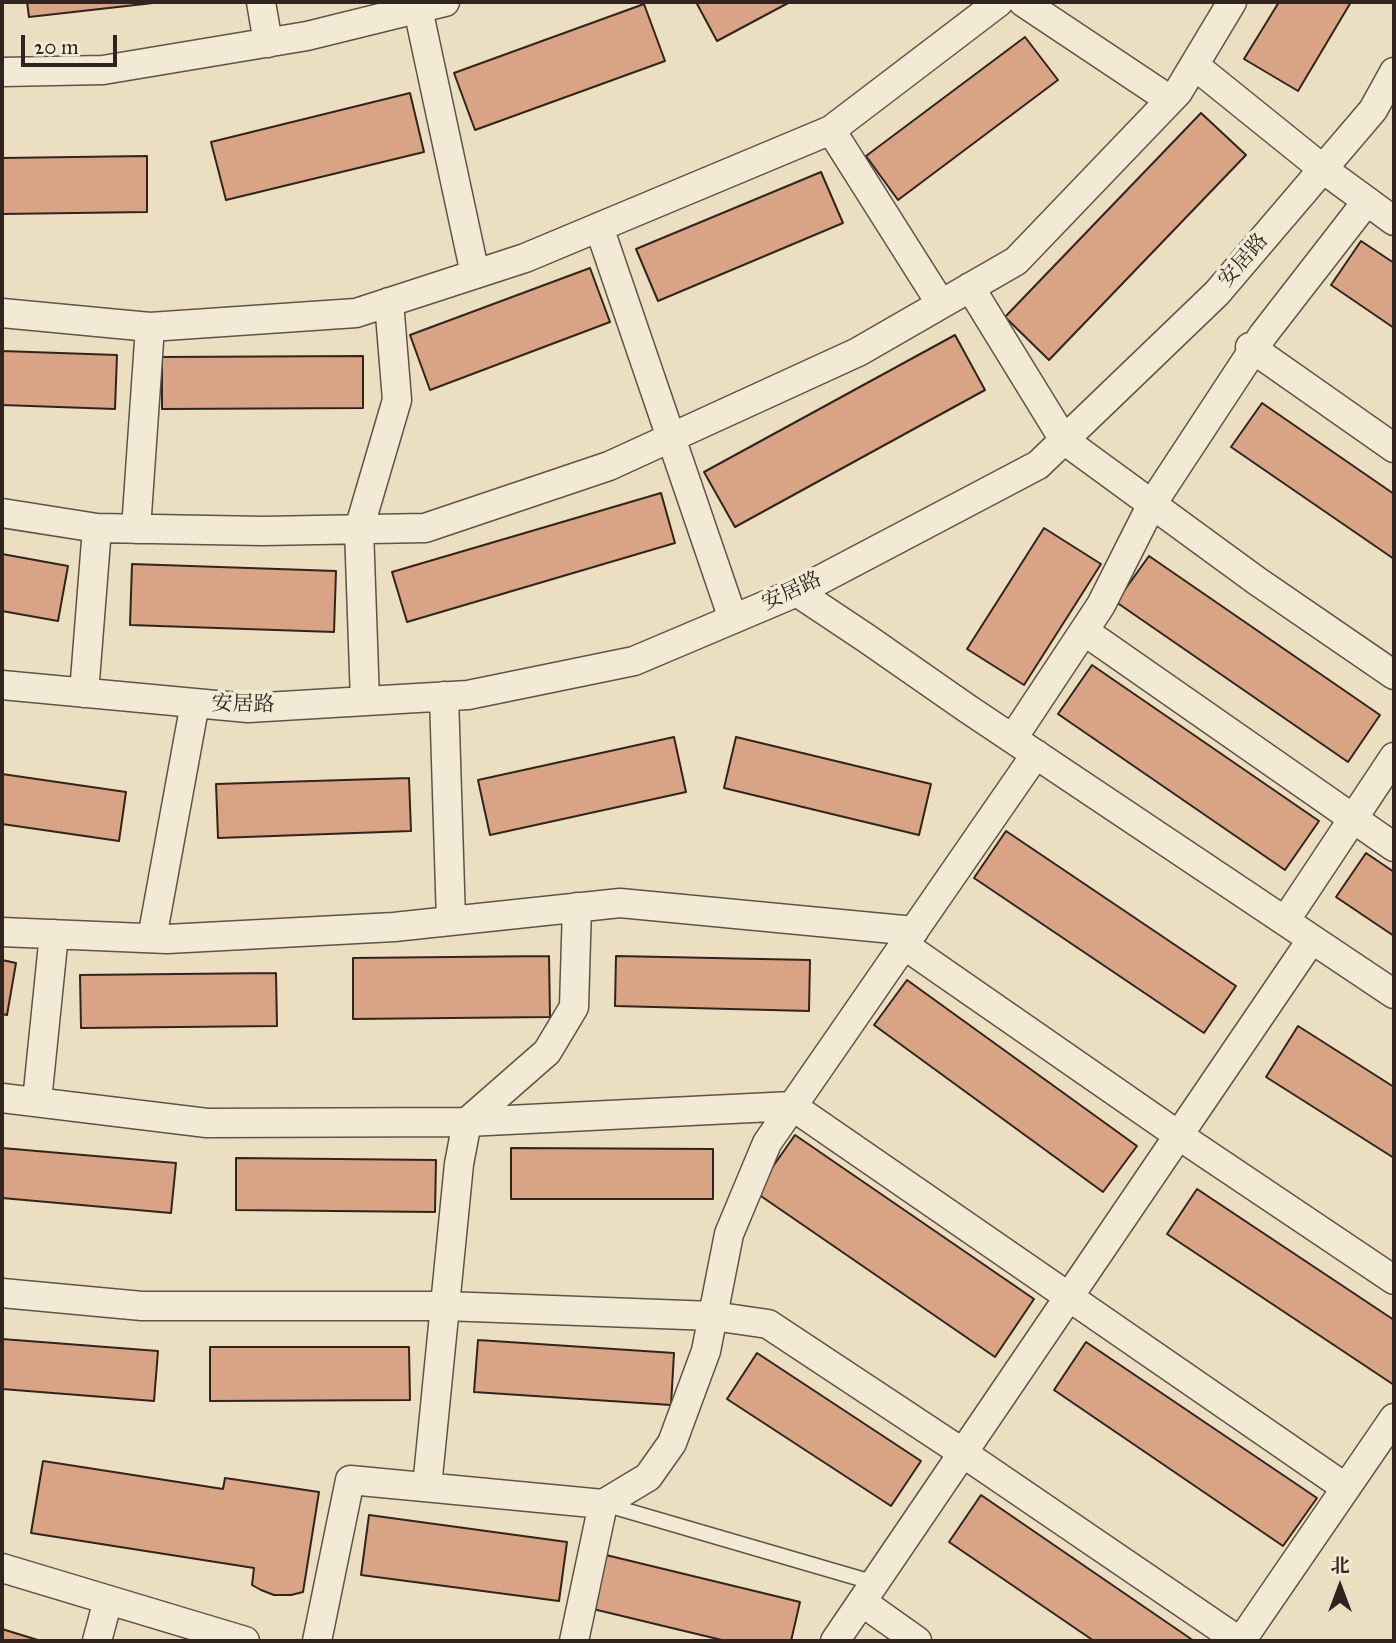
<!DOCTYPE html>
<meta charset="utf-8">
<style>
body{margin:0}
#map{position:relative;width:1396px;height:1643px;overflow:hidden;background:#ecdec0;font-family:"IM FELL Great Primer","Noto Serif SC",serif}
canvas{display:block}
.frame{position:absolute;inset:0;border:4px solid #31241e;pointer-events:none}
.north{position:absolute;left:1305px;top:1552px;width:70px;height:70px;-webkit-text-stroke:5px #f3ead6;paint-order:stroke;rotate:0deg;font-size:19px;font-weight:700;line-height:28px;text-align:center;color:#31241e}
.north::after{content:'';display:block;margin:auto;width:24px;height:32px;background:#31241e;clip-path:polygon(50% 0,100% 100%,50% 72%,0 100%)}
.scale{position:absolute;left:21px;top:35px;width:96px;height:32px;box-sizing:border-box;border:4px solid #31241e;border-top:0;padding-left:9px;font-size:21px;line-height:24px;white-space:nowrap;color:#31241e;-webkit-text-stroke:5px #f3ead6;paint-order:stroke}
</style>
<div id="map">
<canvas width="1396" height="1643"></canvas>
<div class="frame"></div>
<div class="north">北</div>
<div class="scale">20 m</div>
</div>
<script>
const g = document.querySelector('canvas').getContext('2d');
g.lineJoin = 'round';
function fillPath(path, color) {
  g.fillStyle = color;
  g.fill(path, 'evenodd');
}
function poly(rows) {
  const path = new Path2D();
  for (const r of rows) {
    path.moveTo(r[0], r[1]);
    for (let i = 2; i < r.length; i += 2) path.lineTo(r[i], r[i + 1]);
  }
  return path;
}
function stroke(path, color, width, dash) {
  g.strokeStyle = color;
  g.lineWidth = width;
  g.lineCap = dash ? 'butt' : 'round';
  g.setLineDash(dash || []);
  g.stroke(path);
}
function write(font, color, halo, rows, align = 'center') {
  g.font = font + ' "IM FELL Great Primer","Noto Serif SC",serif';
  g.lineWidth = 7;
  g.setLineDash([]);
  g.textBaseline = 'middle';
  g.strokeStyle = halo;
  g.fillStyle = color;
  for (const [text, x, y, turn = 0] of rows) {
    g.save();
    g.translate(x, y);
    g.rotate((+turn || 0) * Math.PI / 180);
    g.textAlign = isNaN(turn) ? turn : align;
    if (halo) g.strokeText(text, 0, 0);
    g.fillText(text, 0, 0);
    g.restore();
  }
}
const building = poly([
 [27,2,162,2,29,17,27,2],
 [696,2,790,2,717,41,696,2],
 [1279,2,1351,2,1298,91,1244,59,1279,2],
 [644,4,665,61,475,130,454,73,644,4],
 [1025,37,1058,80,898,200,866,156,1025,37],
 [410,93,424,152,226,200,211,142,410,93],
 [1201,113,1246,155,1049,360,1005,317,1201,113],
 [147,156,147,212,2,214,2,158,147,156],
 [821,172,843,223,658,301,636,249,821,172],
 [1361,241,1394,263,1394,328,1331,285,1361,241],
 [590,268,610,322,430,390,410,335,590,268],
 [955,335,985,390,735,527,704,472,955,335],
 [2,351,117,355,115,409,2,405,2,351],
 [363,356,363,408,162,409,162,357,363,356],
 [1262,403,1394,494,1394,559,1231,447,1262,403],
 [661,493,675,543,407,622,392,572,661,493],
 [1044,528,1101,564,1024,685,967,649,1044,528],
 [2,554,68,566,58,621,2,611,2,554],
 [1149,556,1380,715,1348,762,1116,602,1149,556],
 [132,564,336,571,334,632,130,625,132,564],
 [1092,665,1319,821,1285,870,1058,714,1092,665],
 [674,737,686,792,490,835,478,780,674,737],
 [736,737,931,784,919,835,724,788,736,737],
 [2,774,126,792,119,841,2,824,2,774],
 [409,778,411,831,218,838,216,784,409,778],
 [1006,831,1236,986,1204,1033,974,878,1006,831],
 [1366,853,1394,872,1394,936,1336,897,1366,853],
 [549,956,550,1017,353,1019,353,958,549,956],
 [616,956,810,960,809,1011,615,1006,616,956],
 [2,960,16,963,7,1015,2,1014,2,960],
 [276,973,277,1026,81,1028,80,975,276,973],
 [907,980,1137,1146,1103,1192,874,1025,907,980],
 [1298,1026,1394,1087,1394,1158,1266,1077,1298,1026],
 [795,1135,1034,1299,995,1357,755,1192,795,1135],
 [2,1148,176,1163,171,1213,2,1198,2,1148],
 [511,1148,713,1149,713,1199,511,1199,511,1148],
 [236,1158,436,1160,435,1212,236,1210,236,1158],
 [1197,1189,1394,1320,1394,1385,1167,1234,1197,1189],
 [2,1339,158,1351,154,1401,2,1389,2,1339],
 [478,1340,674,1353,671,1405,474,1392,478,1340],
 [1086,1342,1317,1498,1283,1546,1054,1390,1086,1342],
 [210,1347,409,1347,410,1400,210,1401,210,1347],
 [757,1353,921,1461,891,1506,727,1399,757,1353],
 [43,1461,223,1489,225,1478,319,1492,303,1592,291,1595,274,1595,261,1590,252,1585,254,1568,31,1533,43,1461],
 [981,1495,1194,1641,1094,1641,949,1542,981,1495],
 [369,1515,567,1542,559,1601,361,1575,369,1515],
 [606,1555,800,1602,791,1641,726,1641,593,1609,606,1555],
 [2,1629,41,1641,2,1641,2,1629]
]);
fillPath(building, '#d8a485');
stroke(building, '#31241e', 2);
const service = poly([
 [604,1504,875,1583]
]);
const minor = poly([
 [261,2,268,43],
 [1023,2,1170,100],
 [418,9,475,274],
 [1194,65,1323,169,1394,221],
 [2,72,103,70,307,36,445,2],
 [831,130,941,304],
 [599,227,733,619],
 [970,287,1064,440,1257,581,1394,675],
 [2,313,150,327,356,313,525,258,831,130,999,2],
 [1250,347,1394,448],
 [2,513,97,528,263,531,425,528,609,466,858,352,1016,261,1178,92,1232,2],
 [136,529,150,327],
 [797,592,866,638,968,709,1394,994],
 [1084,631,1394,847],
 [2,685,248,708,468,695,634,661,797,592,1038,465,1217,293,1373,110,1394,72],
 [84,693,97,528],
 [444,696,451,921],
 [365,701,359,529,397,400,389,302],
 [1013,738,1101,605,1152,504,1263,335,1367,201],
 [1285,921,1394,757],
 [2,932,167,939,394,927,620,903,914,931],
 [152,938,195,703],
 [904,945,1178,1135,1394,1280],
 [2,1098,207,1123,467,1122,792,1106,1346,1488],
 [37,1101,54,934],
 [2,1293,142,1306,445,1306,713,1316,768,1324,963,1453,1239,1641],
 [427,1487,459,1164,467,1122,547,1052,574,1007,577,907],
 [2,1568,245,1641],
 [862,1602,917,1641],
 [97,1641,108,1600],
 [317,1641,350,1480,603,1504,648,1477,672,1443,706,1351,729,1234,767,1143,1036,754],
 [574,1641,603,1504],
 [835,1641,1312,939],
 [1241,1641,1394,1418]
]);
stroke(service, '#605246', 17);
stroke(minor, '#605246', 31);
stroke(service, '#f3ead6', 14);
stroke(minor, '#f3ead6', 28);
write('21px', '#31241e', '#f3ead6', [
 ["安居路",1244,261,-49],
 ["安居路",792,592,-25],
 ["安居路",243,705,1]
]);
</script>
